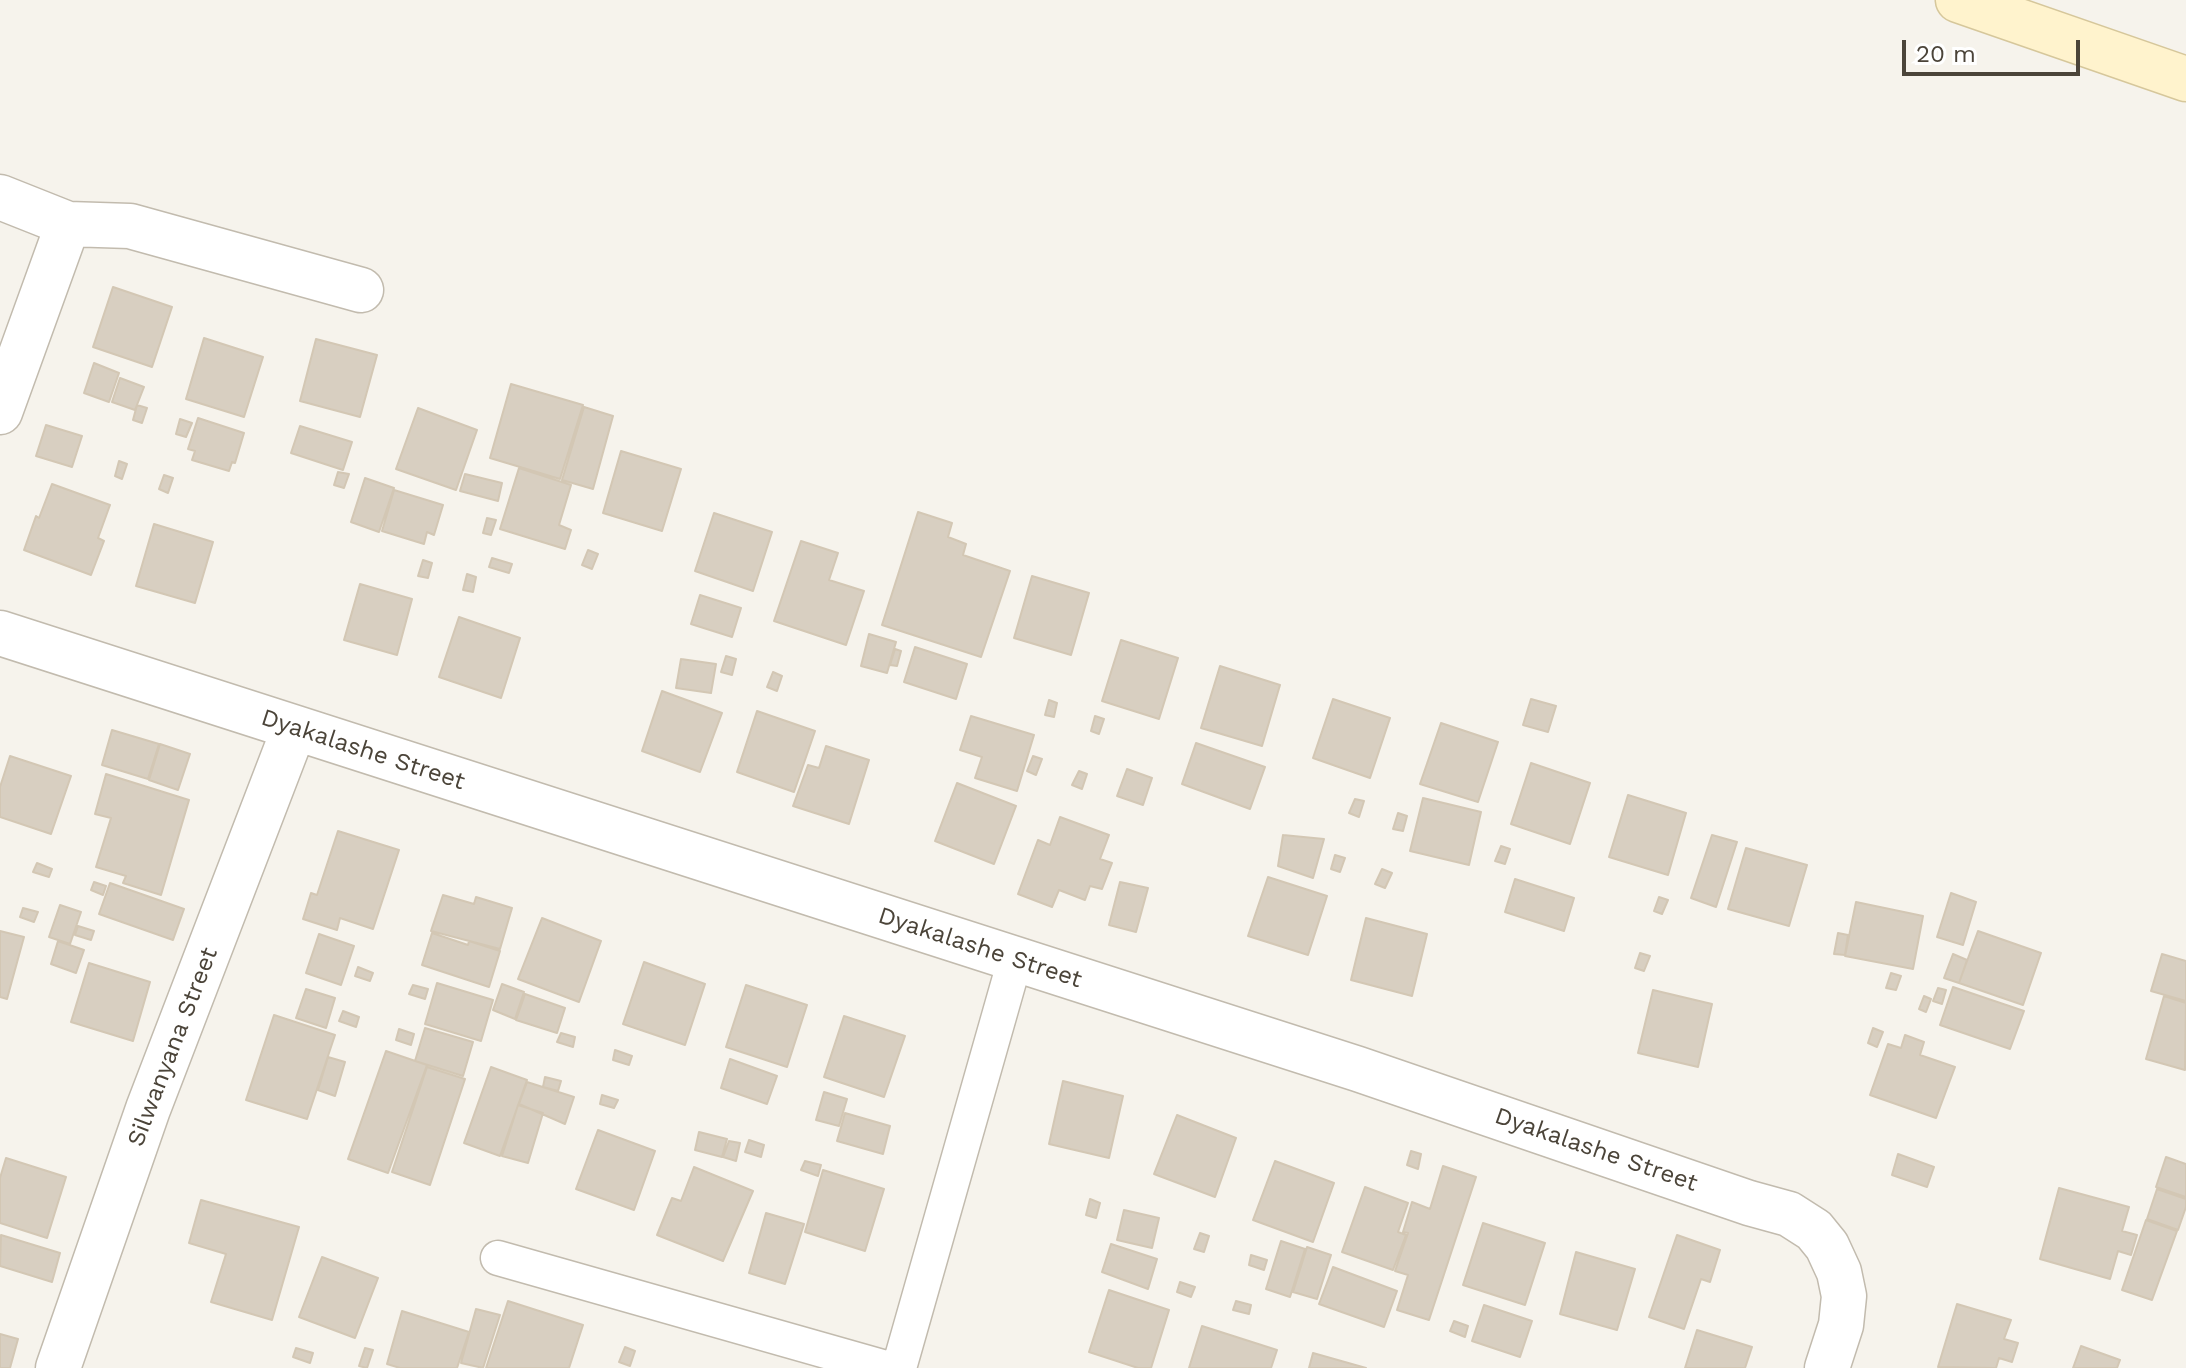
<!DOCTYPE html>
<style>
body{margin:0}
#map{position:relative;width:2186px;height:1368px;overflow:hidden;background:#f6f3ec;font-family:"Work Sans",sans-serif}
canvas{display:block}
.scale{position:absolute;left:1902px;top:40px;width:178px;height:36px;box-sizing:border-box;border:4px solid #4b4439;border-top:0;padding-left:10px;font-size:24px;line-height:28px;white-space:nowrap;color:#4b4439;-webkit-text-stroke:6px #fff;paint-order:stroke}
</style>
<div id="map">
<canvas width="2186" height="1368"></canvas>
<div class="scale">20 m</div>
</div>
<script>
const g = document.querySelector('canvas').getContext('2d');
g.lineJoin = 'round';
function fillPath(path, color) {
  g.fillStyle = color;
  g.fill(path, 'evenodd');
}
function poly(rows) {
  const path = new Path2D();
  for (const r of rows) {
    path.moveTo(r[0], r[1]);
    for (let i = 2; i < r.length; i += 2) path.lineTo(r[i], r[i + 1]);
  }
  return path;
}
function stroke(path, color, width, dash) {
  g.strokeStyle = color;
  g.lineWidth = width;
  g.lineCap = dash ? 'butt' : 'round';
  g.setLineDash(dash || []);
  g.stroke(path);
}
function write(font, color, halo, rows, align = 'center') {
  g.font = font + ' "Work Sans",sans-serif';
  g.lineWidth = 7;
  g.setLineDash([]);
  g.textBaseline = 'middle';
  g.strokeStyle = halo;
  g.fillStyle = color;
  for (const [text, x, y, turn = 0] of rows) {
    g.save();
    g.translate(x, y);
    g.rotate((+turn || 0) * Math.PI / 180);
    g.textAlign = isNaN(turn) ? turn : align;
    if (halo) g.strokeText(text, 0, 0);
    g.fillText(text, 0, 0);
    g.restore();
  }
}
const building = poly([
 [113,287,172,307,152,367,93,347,113,287],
 [204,338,263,357,244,417,186,399,204,338],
 [316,339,377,355,360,417,300,401,316,339],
 [94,363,119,373,109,402,84,393,94,363],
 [120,378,144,387,135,410,112,402,120,378],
 [511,384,583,405,560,479,490,458,511,384],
 [137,405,147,408,142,423,133,420,137,405],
 [584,407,613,416,593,489,562,480,584,407],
 [418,408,477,430,456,490,396,469,418,408],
 [198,418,244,433,235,463,232,462,229,471,192,460,195,451,188,449,198,418],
 [180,419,192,423,186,437,176,434,180,419],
 [46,425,82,436,72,467,36,456,46,425],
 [300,426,352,442,343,470,291,453,300,426],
 [621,451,681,469,662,531,603,513,621,451],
 [119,461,127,464,122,479,115,476,119,461],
 [519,468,571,485,559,525,571,530,565,549,500,529,519,468],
 [338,472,349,474,344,488,334,485,338,472],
 [465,474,502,483,498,501,460,491,465,474],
 [164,475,173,478,168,493,159,489,164,475],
 [365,478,394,488,379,532,351,522,365,478],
 [52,484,110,505,98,538,104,541,91,575,24,550,36,516,39,518,52,484],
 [394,490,443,505,434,535,427,532,424,544,382,531,394,490],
 [918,512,952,523,948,537,966,544,963,555,1010,571,981,657,882,625,918,512],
 [714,513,772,532,753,591,695,571,714,513],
 [487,518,496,520,491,535,483,533,487,518],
 [154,524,213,542,195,603,136,586,154,524],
 [801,541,838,553,829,580,864,591,846,645,774,621,801,541],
 [588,550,598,554,592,569,582,565,588,550],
 [492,558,512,564,509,573,489,567,492,558],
 [423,560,432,563,428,578,418,576,423,560],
 [467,574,476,577,473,592,463,590,467,574],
 [1032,576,1089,593,1071,655,1014,638,1032,576],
 [360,584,412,599,397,655,344,640,360,584],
 [700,595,741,608,732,637,691,624,700,595],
 [459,617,520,638,501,698,439,677,459,617],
 [869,634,896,642,887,673,861,666,869,634],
 [1121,640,1178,658,1159,719,1102,701,1121,640],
 [915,647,967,664,956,699,904,682,915,647],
 [895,649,901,651,897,666,890,665,895,649],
 [726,656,736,659,732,675,721,672,726,656],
 [681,659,716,664,711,693,676,688,681,659],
 [1220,666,1280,685,1262,746,1201,728,1220,666],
 [773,672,782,676,777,691,767,687,773,672],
 [662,691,722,713,700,772,642,751,662,691],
 [1333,699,1390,718,1370,778,1313,758,1333,699],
 [1531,699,1556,706,1548,732,1523,725,1531,699],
 [1049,700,1057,703,1054,717,1045,715,1049,700],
 [757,711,815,731,794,792,737,772,757,711],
 [971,716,1034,735,1017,791,975,778,982,757,960,750,971,716],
 [1095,716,1104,719,1099,734,1091,731,1095,716],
 [1441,723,1498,742,1478,802,1420,784,1441,723],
 [112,730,159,744,148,779,102,765,112,730],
 [1196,743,1265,767,1250,809,1182,784,1196,743],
 [160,744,190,754,178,790,149,780,160,744],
 [826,746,869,760,849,824,793,806,808,765,819,768,826,746],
 [10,756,71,776,51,834,0,817,0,787,10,756],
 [1033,756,1042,759,1036,775,1027,771,1033,756],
 [1531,763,1590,783,1570,844,1511,824,1531,763],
 [1127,769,1152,778,1143,805,1117,796,1127,769],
 [1079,771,1087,774,1082,789,1072,785,1079,771],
 [106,774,189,800,161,895,123,883,126,876,96,867,111,818,95,814,106,774],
 [957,783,1016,806,994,864,935,841,957,783],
 [1628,795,1686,813,1668,875,1609,857,1628,795],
 [1423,798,1481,812,1469,865,1410,851,1423,798],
 [1355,799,1364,801,1359,817,1349,813,1355,799],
 [1398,813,1407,816,1403,831,1393,829,1398,813],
 [1060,817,1109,835,1100,859,1112,863,1102,889,1090,886,1085,900,1059,890,1052,907,1018,894,1038,840,1050,845,1060,817],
 [338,831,399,850,373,929,340,918,337,930,303,919,311,893,317,895,338,831],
 [1283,835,1324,839,1313,878,1278,866,1283,835],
 [1712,835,1737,842,1716,907,1691,898,1712,835],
 [1501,846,1510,849,1505,864,1495,861,1501,846],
 [1746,848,1807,865,1789,926,1728,909,1746,848],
 [1335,855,1345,858,1340,872,1331,869,1335,855],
 [37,863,52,869,49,877,33,872,37,863],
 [1382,869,1392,873,1385,888,1375,884,1382,869],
 [1268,877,1327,896,1308,955,1248,936,1268,877],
 [1515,879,1574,898,1564,931,1505,912,1515,879],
 [94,882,106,886,103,895,91,890,94,882],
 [1120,882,1148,888,1136,932,1109,925,1120,882],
 [110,883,184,909,173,940,99,914,110,883],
 [1951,893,1976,902,1963,945,1937,937,1951,893],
 [443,895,474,904,476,897,512,908,500,949,431,931,443,895],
 [1659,897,1668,900,1662,914,1654,911,1659,897],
 [1856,902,1923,916,1913,969,1845,956,1856,902],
 [60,905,81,912,70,944,49,937,60,905],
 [23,908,38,912,34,922,20,917,23,908],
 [542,918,601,941,579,1002,518,979,542,918],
 [1366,918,1427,934,1412,996,1351,980,1366,918],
 [78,926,94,931,91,940,75,935,78,926],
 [0,931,24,937,7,999,0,997,0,931],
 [1978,931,2041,953,2023,1005,1959,983,1978,931],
 [432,933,468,945,469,941,500,951,489,987,422,965,432,933],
 [1838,933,1848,935,1845,955,1834,954,1838,933],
 [319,934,354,946,341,985,306,973,319,934],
 [58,941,84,950,76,973,51,964,58,941],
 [1640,953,1650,956,1644,971,1635,968,1640,953],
 [1953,954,1967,960,1959,983,1944,978,1953,954],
 [2162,954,2186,961,2186,1001,2151,991,2162,954],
 [644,962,705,984,685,1045,623,1024,644,962],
 [89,963,150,982,133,1041,71,1022,89,963],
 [358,967,373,973,370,981,355,976,358,967],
 [1891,973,1901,976,1896,990,1886,988,1891,973],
 [437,983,493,1000,481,1041,425,1024,437,983],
 [502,984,524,992,515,1019,493,1010,502,984],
 [413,985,428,989,425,999,409,994,413,985],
 [746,985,807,1005,787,1067,726,1047,746,985],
 [1953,987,2024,1011,2010,1049,1940,1025,1953,987],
 [1938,988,1946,990,1942,1004,1933,1001,1938,988],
 [306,989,335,998,326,1028,296,1018,306,989],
 [1653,990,1712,1004,1698,1067,1638,1053,1653,990],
 [525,994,565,1008,557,1033,516,1020,525,994],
 [1924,996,1931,999,1926,1012,1919,1009,1924,996],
 [2164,996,2186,1003,2185,1070,2146,1059,2164,996],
 [343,1011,359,1017,356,1027,339,1021,343,1011],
 [274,1015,335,1035,307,1119,246,1100,274,1015],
 [844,1016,905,1036,884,1097,824,1077,844,1016],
 [425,1028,473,1042,463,1076,415,1061,425,1028],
 [1873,1028,1883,1032,1877,1047,1868,1043,1873,1028],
 [399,1029,414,1034,411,1045,396,1040,399,1029],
 [561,1033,575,1037,573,1047,557,1042,561,1033],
 [1905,1035,1924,1042,1920,1055,1955,1067,1936,1118,1870,1095,1888,1044,1901,1048,1905,1035],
 [615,1050,632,1056,629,1065,613,1060,615,1050],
 [386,1051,427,1065,388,1173,348,1159,386,1051],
 [328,1057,345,1062,335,1096,318,1090,328,1057],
 [730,1059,777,1076,767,1104,721,1088,730,1059],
 [427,1067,465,1079,430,1185,392,1172,427,1067],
 [491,1067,527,1080,500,1156,464,1143,491,1067],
 [545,1077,561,1081,558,1091,543,1087,545,1077],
 [1063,1081,1123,1096,1109,1158,1049,1144,1063,1081],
 [527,1082,574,1097,565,1124,519,1104,527,1082],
 [824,1092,847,1099,839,1126,816,1120,824,1092],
 [602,1095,618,1100,614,1108,600,1104,602,1095],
 [518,1105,543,1113,528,1163,502,1156,518,1105],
 [845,1113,890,1126,883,1154,837,1141,845,1113],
 [1177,1115,1236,1138,1215,1197,1154,1174,1177,1115],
 [598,1130,655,1151,634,1210,576,1189,598,1130],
 [699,1132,727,1139,722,1157,695,1150,699,1132],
 [749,1140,764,1145,761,1157,745,1152,749,1140],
 [729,1141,740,1143,736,1161,723,1157,729,1141],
 [1411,1151,1421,1154,1418,1169,1407,1165,1411,1151],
 [1898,1154,1934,1167,1927,1187,1892,1175,1898,1154],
 [2166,1157,2186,1164,2186,1197,2156,1187,2166,1157],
 [6,1158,66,1177,47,1238,0,1223,0,1178,6,1158],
 [805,1161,821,1165,818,1176,801,1170,805,1161],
 [1275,1161,1334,1183,1313,1242,1253,1220,1275,1161],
 [1443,1166,1476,1177,1429,1320,1397,1310,1408,1275,1395,1271,1408,1233,1403,1232,1412,1202,1430,1209,1443,1166],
 [694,1167,753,1191,723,1261,657,1235,672,1198,681,1201,694,1167],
 [823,1170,884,1189,865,1251,805,1232,823,1170],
 [1365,1187,1408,1203,1398,1232,1406,1235,1393,1270,1342,1252,1365,1187],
 [2059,1188,2129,1207,2122,1231,2137,1235,2131,1255,2118,1251,2110,1279,2040,1259,2059,1188],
 [2157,1189,2186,1199,2186,1207,2178,1230,2147,1219,2157,1189],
 [1090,1199,1100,1203,1096,1218,1086,1215,1090,1199],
 [201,1200,299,1227,272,1320,211,1302,226,1254,189,1243,201,1200],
 [1124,1210,1159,1218,1152,1248,1117,1240,1124,1210],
 [766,1213,804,1224,785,1284,749,1273,766,1213],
 [2146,1220,2177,1231,2152,1300,2122,1290,2146,1220],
 [1483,1223,1545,1243,1525,1305,1463,1285,1483,1223],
 [1200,1233,1209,1236,1204,1252,1194,1249,1200,1233],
 [1,1235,60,1253,52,1282,0,1266,1,1235],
 [1677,1235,1720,1250,1710,1282,1701,1279,1684,1329,1649,1317,1677,1235],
 [1281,1241,1305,1249,1290,1297,1266,1289,1281,1241],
 [1111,1244,1157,1259,1148,1289,1102,1272,1111,1244],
 [1307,1247,1331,1255,1317,1299,1293,1292,1307,1247],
 [1576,1252,1635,1269,1617,1330,1560,1314,1576,1252],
 [1251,1255,1267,1260,1264,1270,1249,1265,1251,1255],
 [322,1257,378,1278,355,1338,299,1317,322,1257],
 [1333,1267,1397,1291,1384,1327,1319,1304,1333,1267],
 [1180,1282,1195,1287,1191,1297,1177,1292,1180,1282],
 [1109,1290,1169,1310,1151,1368,1138,1368,1089,1352,1109,1290],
 [508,1301,583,1325,569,1368,486,1368,508,1301],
 [1236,1301,1251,1305,1249,1314,1233,1310,1236,1301],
 [1957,1304,2011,1320,2004,1339,2018,1343,2012,1362,1999,1358,1996,1368,1938,1367,1957,1304],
 [1484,1305,1532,1321,1520,1357,1472,1341,1484,1305],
 [476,1309,500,1315,483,1368,461,1363,476,1309],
 [402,1311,469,1332,457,1368,400,1368,387,1364,402,1311],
 [1454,1321,1468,1326,1465,1337,1450,1331,1454,1321],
 [1202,1326,1277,1350,1271,1368,1189,1368,1202,1326],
 [1697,1330,1752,1347,1745,1368,1685,1368,1697,1330],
 [0,1334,18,1339,10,1368,0,1368,0,1334],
 [2081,1346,2120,1360,2117,1368,2073,1368,2081,1346],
 [625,1347,635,1351,630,1366,619,1362,625,1347],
 [296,1348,313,1353,310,1363,293,1357,296,1348],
 [365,1348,373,1350,367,1368,359,1366,365,1348],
 [1313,1353,1366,1368,1309,1368,1313,1353]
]);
fillPath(building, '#d8cfc1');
stroke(building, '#d3c7b4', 2);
const lane = poly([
 [498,1258,886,1368],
 [899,1368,1015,960]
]);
const street = poly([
 [0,197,68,224,0,412],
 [68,224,130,226,361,290],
 [0,633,1358,1069,1749,1203,1789,1214,1814,1230,1827,1246,1839,1272,1844,1296,1841,1325,1827,1368],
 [58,1368,148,1109,294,729]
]);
const secondary = poly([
 [1958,0,2186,79]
]);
stroke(lane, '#c2bbae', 37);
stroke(street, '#c2bbae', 47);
stroke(secondary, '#d6c79b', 47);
stroke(lane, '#fff', 34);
stroke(street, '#fff', 44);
stroke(secondary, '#fff3cd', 44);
write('24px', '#4b4439', '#fff', [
 ["Dyakalashe Street",363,750,18],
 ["Dyakalashe Street",980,948,18],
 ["Silwanyana Street",173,1047,-69],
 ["Dyakalashe Street",1596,1150,19]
]);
</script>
